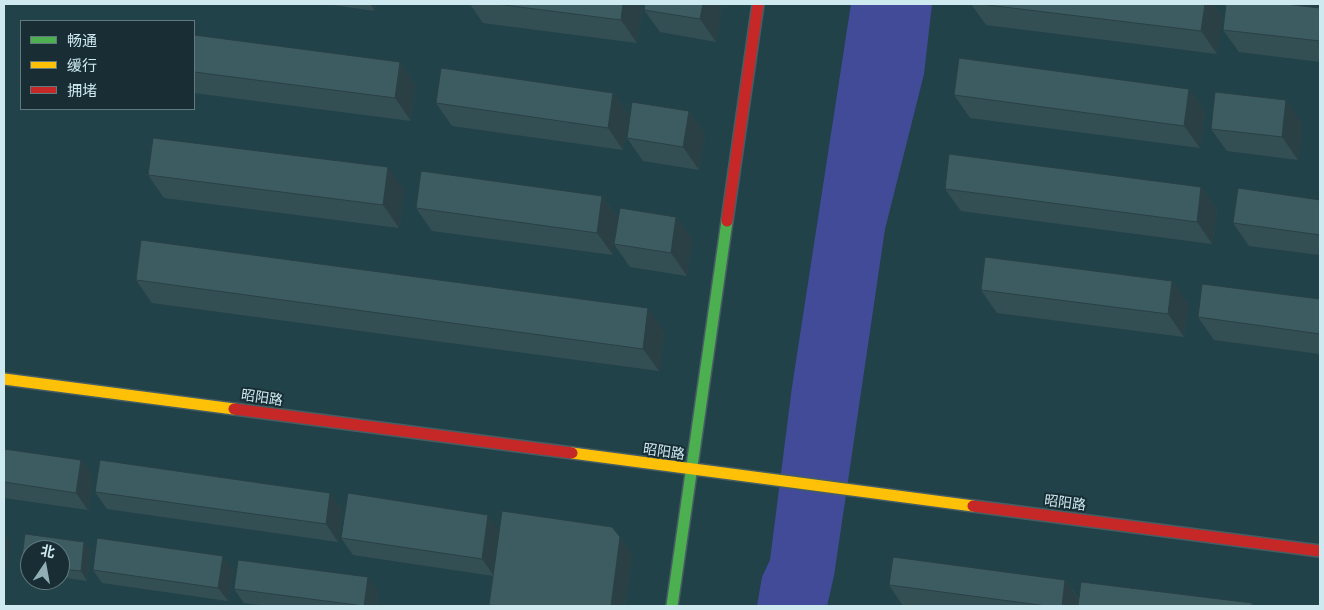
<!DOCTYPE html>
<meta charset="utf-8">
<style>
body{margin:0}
#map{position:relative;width:1324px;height:610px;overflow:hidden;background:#224249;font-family:"Public Sans","Noto Sans SC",sans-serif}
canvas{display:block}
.frame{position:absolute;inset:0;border:5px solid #cee9f0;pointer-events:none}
.legend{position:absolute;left:20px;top:20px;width:175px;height:90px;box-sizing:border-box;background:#182e34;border:1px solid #61797f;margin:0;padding:6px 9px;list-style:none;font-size:15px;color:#cee9f0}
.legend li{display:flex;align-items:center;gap:10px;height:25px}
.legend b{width:25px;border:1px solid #61797f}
.north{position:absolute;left:20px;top:540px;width:50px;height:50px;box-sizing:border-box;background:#182e34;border:1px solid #61797f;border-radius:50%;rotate:12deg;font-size:14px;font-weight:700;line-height:20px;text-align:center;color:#cee9f0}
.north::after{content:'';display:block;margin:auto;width:18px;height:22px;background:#92afb6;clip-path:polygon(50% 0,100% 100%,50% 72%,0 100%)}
</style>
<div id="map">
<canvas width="1324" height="610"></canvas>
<div class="frame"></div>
<ul class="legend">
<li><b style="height:6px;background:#4caf50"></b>畅通</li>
<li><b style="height:6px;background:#ffc107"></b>缓行</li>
<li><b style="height:6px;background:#c62828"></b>拥堵</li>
</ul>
<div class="north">北</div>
</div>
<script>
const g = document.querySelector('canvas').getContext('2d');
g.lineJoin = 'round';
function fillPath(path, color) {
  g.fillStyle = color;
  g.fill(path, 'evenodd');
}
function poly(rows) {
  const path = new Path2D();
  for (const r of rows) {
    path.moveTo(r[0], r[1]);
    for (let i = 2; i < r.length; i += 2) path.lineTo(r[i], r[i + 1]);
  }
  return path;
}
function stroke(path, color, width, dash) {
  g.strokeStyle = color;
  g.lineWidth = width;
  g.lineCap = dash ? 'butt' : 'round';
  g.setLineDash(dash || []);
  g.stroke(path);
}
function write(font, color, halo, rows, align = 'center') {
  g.font = font + ' "Public Sans","Noto Sans SC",sans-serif';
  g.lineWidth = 4;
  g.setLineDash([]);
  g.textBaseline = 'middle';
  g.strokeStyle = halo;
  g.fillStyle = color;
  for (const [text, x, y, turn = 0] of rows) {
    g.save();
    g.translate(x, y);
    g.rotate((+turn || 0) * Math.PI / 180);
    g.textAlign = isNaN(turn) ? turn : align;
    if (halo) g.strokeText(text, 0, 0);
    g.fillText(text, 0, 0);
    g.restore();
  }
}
fillPath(poly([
 [851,4,932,4,924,74,885,229,834,576,827,606,757,606,762,577,770,560,792,387]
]), '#424b98');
const fast = poly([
 [672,606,727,221]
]);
const slow = poly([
 [4,379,234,409],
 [572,453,973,506]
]);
const jam = poly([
 [727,221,758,4],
 [234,409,572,453],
 [973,506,1320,551]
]);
stroke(fast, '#465e63', 14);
stroke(slow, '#465e63', 14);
stroke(jam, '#465e63', 14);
stroke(fast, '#4caf50', 11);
stroke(slow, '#ffc107', 11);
stroke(jam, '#c62828', 11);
fillPath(poly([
 [326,4,376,4,375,11],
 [470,4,638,4,642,9,637,43,483,23],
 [645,4,721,4,722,5,716,42,660,32,644,10],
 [971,4,1213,4,1222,16,1217,54,986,25],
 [1320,8,1320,62,1239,52,1223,30],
 [194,35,400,62,415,85,411,121,194,93],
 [1189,89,1205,111,1200,148,970,118,954,95],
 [613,93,629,115,623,150,452,126,436,103],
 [689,111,705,134,699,170,643,161,627,138],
 [1302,123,1298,160,1227,151,1211,129],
 [148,175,404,190,399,228,164,198],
 [1201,187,1217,210,1212,244,961,211,945,189],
 [602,196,618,218,676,217,692,239,687,276,630,267,614,244,613,255,432,231,416,208],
 [1320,200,1320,255,1249,246,1233,223],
 [136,280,664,331,659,371,152,303],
 [1172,281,1188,304,1184,337,997,313,981,290],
 [1320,299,1320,354,1214,340,1198,317],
 [4,449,81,460,93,477,88,510,4,498],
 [95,492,330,493,342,510,338,542,107,509],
 [499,530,632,554,625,606,490,606,489,605,493,576,353,555,341,538],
 [25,534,84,542,91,551,87,581,60,577,60,550,30,550,30,573,28,573,21,564],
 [93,570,233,570,228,601,102,583],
 [1065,580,1079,599,1252,603,1255,606,903,606,889,585],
 [234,589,378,591,376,606,268,606,244,603]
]), '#344f54');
fillPath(poly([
 [370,4,376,4,375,11],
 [623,4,638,4,642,9,637,43,621,20],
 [703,4,721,4,722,5,716,42,700,19],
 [1205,4,1213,4,1222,16,1217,54,1201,31],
 [400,62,415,85,411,121,395,98],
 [1189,89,1205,111,1200,148,1184,126],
 [613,93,629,115,623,150,608,128],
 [1286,100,1302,123,1298,160,1282,137],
 [689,111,705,134,699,170,683,147],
 [388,167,404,190,399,228,383,205],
 [1201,187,1217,210,1212,244,1197,222],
 [602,196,618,218,613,255,597,233],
 [676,217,692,239,687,276,671,253],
 [1172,281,1188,304,1184,337,1168,314],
 [648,308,664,331,659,371,643,349],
 [81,460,93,477,88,510,76,493],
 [330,493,342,510,338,542,326,524],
 [488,515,501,532,494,576,482,559],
 [4,533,10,542,6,570,4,568],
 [620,537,632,554,625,606,611,606],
 [84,542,91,551,87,581,81,571],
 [223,556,233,570,228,601,218,588],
 [368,577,378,591,376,606,364,606],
 [1065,580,1081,603,1081,606,1062,606]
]), '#2a4045');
const building = poly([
 [496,4,623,4,621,20,496,4],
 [645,4,703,4,700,19,644,10,645,4],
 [979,4,1205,4,1201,31,979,4],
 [1226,4,1285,4,1320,8,1320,41,1223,30,1226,4],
 [194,35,400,62,395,98,194,72,194,35],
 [959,58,1189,89,1184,126,954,95,959,58],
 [441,68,613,93,608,128,436,103,441,68],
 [1215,92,1286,100,1282,137,1211,129,1215,92],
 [632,102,689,111,683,147,627,138,632,102],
 [153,138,388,167,383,205,148,175,153,138],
 [949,154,1201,187,1197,222,945,189,949,154],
 [421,171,602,196,597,233,416,208,421,171],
 [1238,188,1320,200,1320,235,1233,223,1238,188],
 [620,208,676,217,671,253,614,244,620,208],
 [141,240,648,308,643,349,136,280,141,240],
 [985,257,1172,281,1168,314,981,290,985,257],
 [1202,284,1320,299,1320,334,1198,317,1202,284],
 [4,449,81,460,76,493,4,482,4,449],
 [100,460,330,493,326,524,95,492,100,460],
 [348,493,488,515,482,559,341,538,348,493],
 [502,511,612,527,620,537,611,606,500,606,489,605,502,511],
 [25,534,84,542,81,571,60,569,60,550,30,550,30,565,21,564,25,534],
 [97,538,223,556,218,588,93,570,97,538],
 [893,557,1065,580,1062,606,1047,606,889,585,893,557],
 [238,560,368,577,364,606,234,589,238,560],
 [1081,582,1252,603,1252,606,1078,606,1081,582]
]);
fillPath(building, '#3c5c62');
stroke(building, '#2a4045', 1);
write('14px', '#cee9f0', '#182e34', [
 ["昭阳路",262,398,8],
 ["昭阳路",664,452,8],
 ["昭阳路",1065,503,7]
]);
</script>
